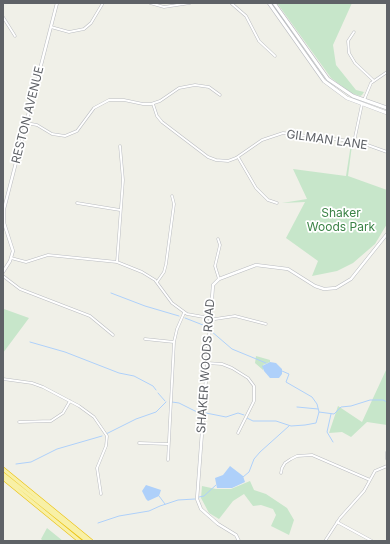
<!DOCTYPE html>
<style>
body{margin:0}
#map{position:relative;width:390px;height:544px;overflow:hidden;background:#f0f0e8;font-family:Inter,sans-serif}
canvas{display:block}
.frame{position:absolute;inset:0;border:4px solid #5f6267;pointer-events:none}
</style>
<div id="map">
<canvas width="390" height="544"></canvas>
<div class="frame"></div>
</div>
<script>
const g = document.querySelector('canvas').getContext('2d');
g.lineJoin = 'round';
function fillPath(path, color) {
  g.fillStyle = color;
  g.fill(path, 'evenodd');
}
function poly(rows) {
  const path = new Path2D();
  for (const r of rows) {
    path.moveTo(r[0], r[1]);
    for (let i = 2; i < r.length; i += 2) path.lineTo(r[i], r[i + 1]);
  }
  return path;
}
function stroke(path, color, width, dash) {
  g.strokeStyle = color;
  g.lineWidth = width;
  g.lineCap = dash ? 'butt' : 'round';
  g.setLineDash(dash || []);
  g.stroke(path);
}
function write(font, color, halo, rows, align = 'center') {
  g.font = font + ' Inter,sans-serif';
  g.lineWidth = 3.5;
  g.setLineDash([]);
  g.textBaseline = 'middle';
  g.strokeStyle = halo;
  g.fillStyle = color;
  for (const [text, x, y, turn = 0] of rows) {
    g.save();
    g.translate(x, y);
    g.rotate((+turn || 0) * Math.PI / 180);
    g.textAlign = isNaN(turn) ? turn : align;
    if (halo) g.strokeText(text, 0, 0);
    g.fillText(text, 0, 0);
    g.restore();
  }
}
fillPath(poly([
 [277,3,352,3,333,45,336,65,356,90,364,92,362,95,360,96,351,93,331,78],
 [351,144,352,145,348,176,387,190,387,224,375,244,353,263,337,271,312,276,318,261,286,238,305,202,282,203,307,199,293,169,346,176],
 [4,309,29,318,3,353,3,311],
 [256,356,270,360,270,362,263,365,263,370,255,363],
 [387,368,387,425,367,422,351,437,342,432,329,433,338,406,362,422],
 [250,481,254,490,266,494,287,508,294,520,289,535,271,526,276,515,273,509,261,505,253,506,244,494,233,501,219,519,209,513,201,498,202,486,216,489,231,489],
 [47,528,63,541,43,541,41,539]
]), '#c7e6ca');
fillPath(poly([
 [270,362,276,363,282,369,282,374,279,378,270,378,264,371,262,366],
 [230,466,243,476,245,482,232,488,217,488,215,478,223,475],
 [146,485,161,490,159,496,148,501,146,499,142,491]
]), '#aed0fa');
stroke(poly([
 [111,293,145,306,179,316],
 [185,318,203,325],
 [204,326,207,328],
 [211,331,232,349,266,363],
 [30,342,65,352,119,373,134,376,153,386,156,390],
 [282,371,289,374,286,382,312,397,317,404,319,412],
 [158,393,165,401],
 [172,402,179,403,197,412],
 [297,407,318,409],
 [199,412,202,412],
 [206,413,226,417,238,413,244,415],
 [331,414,327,432,333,442],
 [247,418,253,421,276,421,291,426,305,425,316,423,319,412,334,414,341,407,351,406,370,400,383,400,387,402],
 [106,434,136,419,156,412,166,402],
 [16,464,31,462,57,449,102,436],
 [243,477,249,472,254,459,260,452,289,426],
 [159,496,165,504],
 [199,497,204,496,216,485],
 [98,523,119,516,149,511,160,506,178,500,195,499]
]), '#aed0fa', 1);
const minor = poly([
 [150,3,164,7,190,3],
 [231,3,246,16,259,41,275,56],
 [3,17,15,36],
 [51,27,69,32,84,29,91,23,103,3],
 [354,32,348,41,349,53,355,63,374,81],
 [364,100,371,83,387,72],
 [153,104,157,116,162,122,208,157,216,160,228,161,236,158,262,140,283,133,359,142,387,152],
 [26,123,37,125,52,134,65,136,77,131,94,108,109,100,124,100,143,104,151,104,160,101,179,88,195,85,209,87,220,95],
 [354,142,362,104],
 [238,157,256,188,268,200,277,203],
 [77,203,120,210],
 [218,239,220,245,215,266,219,279],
 [11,258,26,262,48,255,117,262,142,272,155,280,172,303,187,314,215,319,235,316,266,324],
 [117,262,123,180,120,146],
 [3,276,20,289,90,316,113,335],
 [157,282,164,272,166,264,174,204,172,196],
 [145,339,174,342],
 [207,363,222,364,232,368,248,378,254,386,254,401,238,433],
 [3,379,32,383,43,387,79,406,94,417,107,436,106,446,97,468,101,494],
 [19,422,51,421,63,413,70,401],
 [139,443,168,444],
 [387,452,387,459],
 [168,460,174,342,177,329,184,313],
 [281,473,282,468,285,463,291,459,297,456,312,455,370,480],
 [337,522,372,541],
 [325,541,340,518,364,491,375,471,387,466]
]);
const tertiary = poly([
 [3,272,10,261,13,251,4,223,4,209,57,3],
 [239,541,236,535,218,524,201,509,197,499,213,285,219,279,256,265,288,269,315,286,324,289,336,288,351,279,387,234]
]);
const secondary = poly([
 [269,3,324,81,347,98,387,113],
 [274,3,328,79,353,96,387,108]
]);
const trunk = poly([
 [3,469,91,541],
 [3,474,87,541],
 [3,478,80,541]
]);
stroke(minor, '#babcc1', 3);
stroke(tertiary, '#babcc1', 3.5);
stroke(secondary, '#b9bbc0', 4);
stroke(trunk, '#ebc00e', 4.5);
stroke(minor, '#fff', 2);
stroke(tertiary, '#fff', 2.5);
stroke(secondary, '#fff', 3);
stroke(trunk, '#f8f0a6', 3.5);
write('12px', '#5f6267', '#fff', [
 ["RESTON AVENUE",28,115,-76],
 ["GILMAN LANE",327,140,8],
 ["SHAKER WOODS ROAD",206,366,-86]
]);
write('12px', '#3b8346', '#fff', [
 ["Shaker",341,213],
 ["Woods Park",341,227]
]);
</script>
